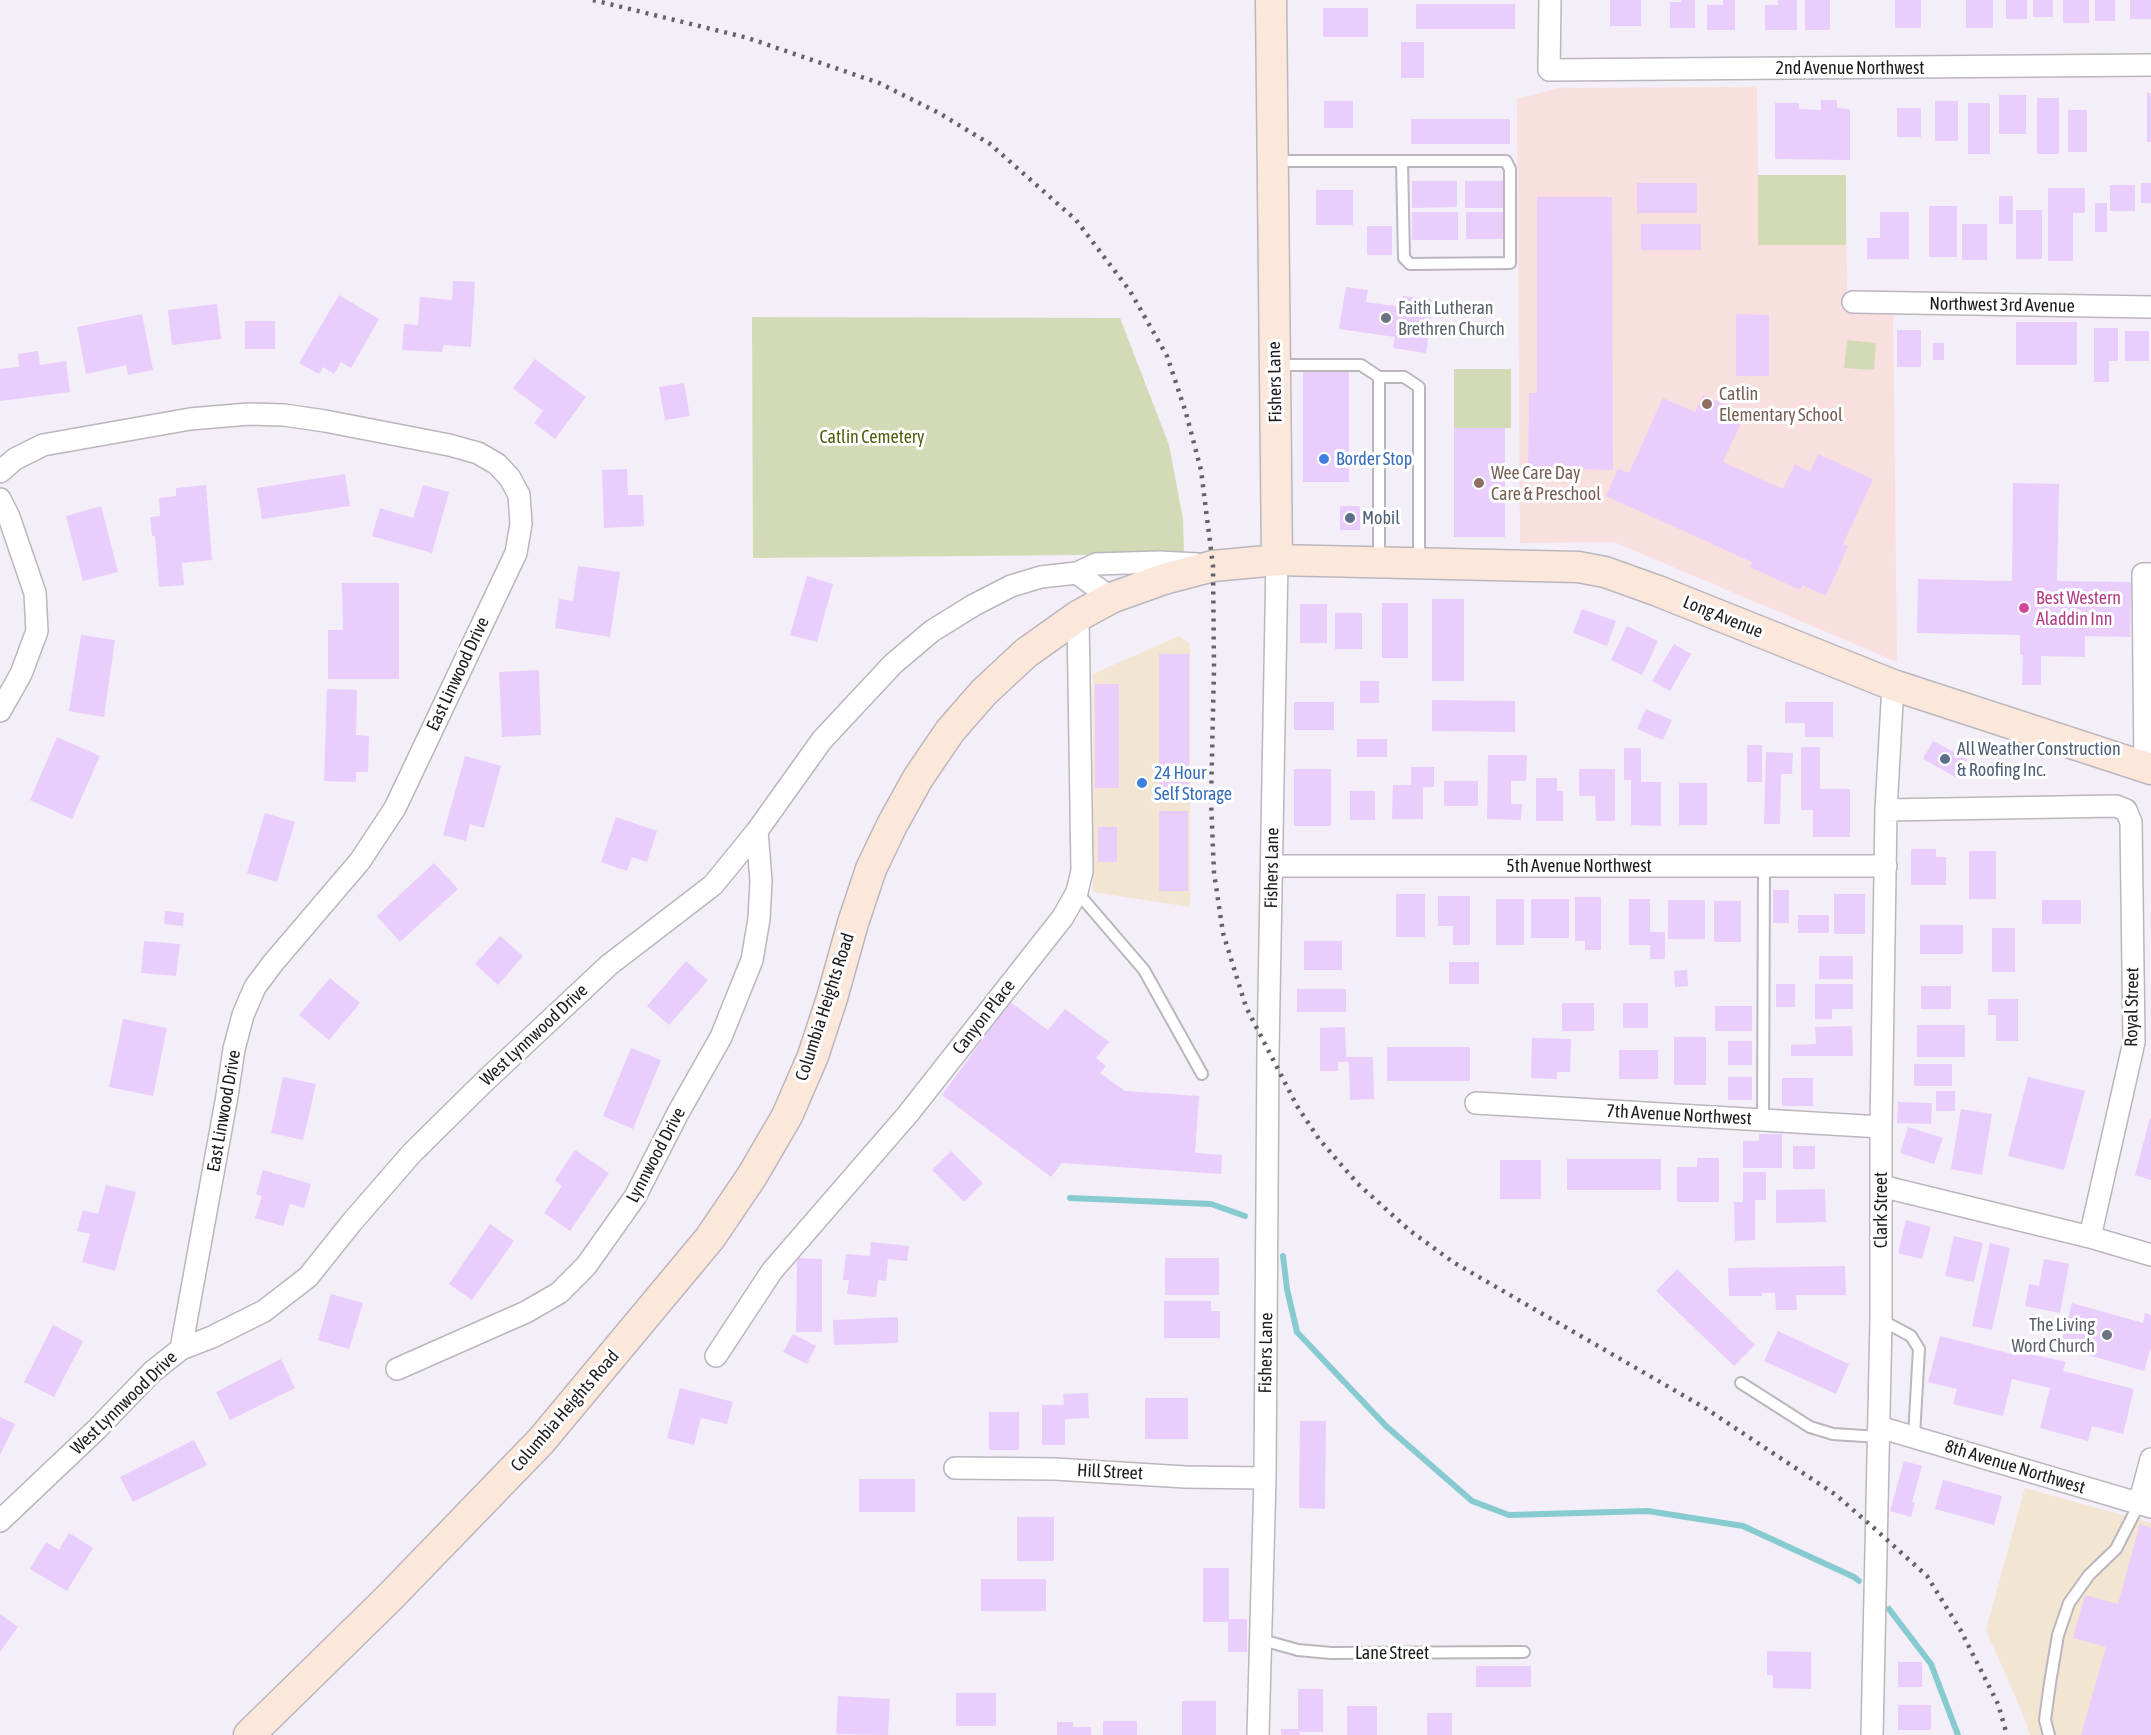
<!DOCTYPE html>
<style>
body{margin:0}
canvas{display:block;background:#f3eef7}
</style>
<canvas width="2151" height="1735"></canvas>
<script>
const g = document.querySelector('canvas').getContext('2d');
g.lineJoin = 'round';
function fillPath(path, color) {
  g.fillStyle = color;
  g.fill(path, 'evenodd');
}
function poly(rows) {
  const path = new Path2D();
  for (const r of rows) {
    path.moveTo(r[0], r[1]);
    for (let i = 2; i < r.length; i += 2) path.lineTo(r[i], r[i + 1]);
  }
  return path;
}
function stroke(path, color, width, dash) {
  g.strokeStyle = color;
  g.lineWidth = width;
  g.lineCap = dash ? 'butt' : 'round';
  g.setLineDash(dash || []);
  g.stroke(path);
}
function write(font, color, halo, rows, align = 'center') {
  g.font = font + ' "Asap Condensed",sans-serif';
  g.lineWidth = 6;
  g.setLineDash([]);
  g.textBaseline = 'middle';
  g.strokeStyle = halo;
  g.fillStyle = color;
  for (const [text, x, y, turn = 0] of rows) {
    g.save();
    g.translate(x, y);
    g.rotate((+turn || 0) * Math.PI / 180);
    g.textAlign = isNaN(turn) ? turn : align;
    if (halo) g.strokeText(text, 0, 0);
    g.fillText(text, 0, 0);
    g.restore();
  }
}
fillPath(poly([
 [1179,636,1190,644,1190,907,1093,892,1093,674],
 [2025,1488,2151,1523,2151,1735,2030,1735,2023,1714,1986,1630]
]), '#f2e5d1');
fillPath(poly([
 [1757,87,1758,175,1846,175,1847,312,1893,312,1897,662,1614,542,1520,543,1517,99,1559,88]
]), '#fadfdf');
fillPath(poly([
 [1758,175,1846,175,1846,245,1758,245],
 [752,317,1120,318,1169,445,1183,519,1184,554,753,558],
 [1847,340,1876,343,1874,370,1844,368],
 [1454,369,1511,369,1511,428,1454,428]
]), '#d2dbb6');
stroke(poly([
 [1070,1198,1211,1204,1245,1216],
 [1283,1256,1287,1289,1297,1332,1386,1426,1472,1501,1509,1515,1648,1511,1743,1526,1854,1577,1859,1581],
 [1889,1609,1931,1664,1958,1735]
]), '#87cbd1', 6);
fillPath(poly([
 [1610,0,1641,0,1641,26,1610,26],
 [1681,0,1695,0,1695,28,1670,28,1670,2,1681,2],
 [1723,0,1735,0,1735,30,1707,30,1707,5,1723,5],
 [1778,0,1797,0,1797,30,1765,30,1765,5,1778,5],
 [1805,0,1830,0,1830,30,1805,30],
 [1895,0,1921,0,1921,28,1895,28],
 [1966,0,1993,0,1993,28,1966,28],
 [2006,0,2027,0,2027,19,2006,19],
 [2033,0,2053,0,2053,17,2033,17],
 [2063,0,2089,0,2089,23,2063,23],
 [2095,0,2115,0,2115,21,2095,21],
 [2130,0,2151,0,2151,19,2130,19],
 [1416,4,1515,4,1515,29,1416,29],
 [1323,8,1368,8,1368,37,1323,37],
 [1401,42,1424,42,1424,78,1401,78],
 [2147,93,2151,93,2151,142,2147,142],
 [1999,95,2026,95,2026,134,1999,134],
 [2037,98,2059,98,2059,154,2037,154],
 [1821,100,1837,100,1837,108,1850,109,1850,160,1775,159,1775,103,1799,103,1799,109,1821,110],
 [1324,101,1353,101,1353,128,1324,128],
 [1935,101,1958,101,1958,141,1935,141],
 [1968,103,1990,103,1990,154,1968,154],
 [1897,108,1921,108,1921,137,1897,137],
 [2068,110,2087,110,2087,152,2068,152],
 [1411,119,1510,119,1510,144,1411,144],
 [1412,181,1457,181,1457,207,1412,208],
 [1465,181,1509,181,1509,208,1465,208],
 [1637,183,1697,183,1697,213,1637,213],
 [2141,183,2151,183,2151,203,2141,203],
 [2110,185,2135,185,2135,211,2110,211],
 [2048,188,2085,188,2085,213,2073,213,2073,261,2048,261],
 [1316,190,1353,190,1353,225,1316,225],
 [1999,196,2013,196,2013,224,1999,224],
 [1537,197,1612,197,1613,470,1571,469,1571,479,1528,480,1529,393,1537,393],
 [2095,203,2107,203,2107,232,2095,232],
 [1929,206,1957,206,1957,257,1929,257],
 [2016,210,2042,210,2042,259,2016,259],
 [1412,212,1458,212,1458,240,1412,240],
 [1466,212,1506,212,1506,239,1466,239],
 [1880,212,1909,212,1909,259,1867,259,1867,238,1880,238],
 [1641,224,1701,224,1701,250,1641,250],
 [1962,224,1987,224,1987,260,1962,260],
 [1367,226,1392,226,1392,255,1367,255],
 [453,281,475,282,471,347,443,345,442,352,402,350,404,324,418,325,420,297,452,300],
 [1346,287,1368,290,1366,302,1402,307,1403,296,1434,300,1426,353,1393,348,1395,337,1339,329],
 [339,295,379,319,351,368,341,362,334,374,323,367,319,374,299,363],
 [217,304,221,339,172,345,168,310],
 [142,314,153,370,128,375,126,365,86,374,77,327],
 [1736,314,1769,315,1769,376,1736,376],
 [245,321,275,321,275,349,245,349],
 [2016,322,2077,322,2077,365,2016,365],
 [2094,328,2118,328,2118,361,2109,361,2109,382,2094,382],
 [1897,330,1921,330,1921,367,1897,367],
 [2125,331,2149,331,2149,361,2125,361],
 [1933,343,1944,343,1944,360,1933,360],
 [38,351,40,365,66,361,70,392,0,401,0,369,19,367,18,354],
 [535,359,586,397,555,439,534,423,543,411,513,388],
 [1303,371,1349,371,1349,482,1303,482],
 [684,383,690,416,665,420,659,387],
 [1703,395,1745,414,1723,462,1783,489,1795,464,1810,472,1818,454,1873,479,1843,544,1848,546,1826,596,1802,585,1800,590,1750,567,1752,562,1606,496,1618,469,1629,473,1663,398,1695,412],
 [1454,428,1505,428,1505,537,1454,537],
 [627,469,628,495,643,495,644,526,604,528,602,470],
 [345,474,350,506,262,519,257,488],
 [2013,483,2059,484,2057,581,2131,582,2130,637,2085,636,2085,657,2041,656,2041,685,2022,685,2023,655,2020,655,2020,635,1917,633,1918,579,2012,581],
 [206,485,212,560,182,563,184,585,159,587,155,536,152,536,150,517,160,516,159,498,176,496,176,488],
 [423,485,449,492,432,553,372,536,380,508,413,518],
 [101,506,118,572,83,581,66,516],
 [1340,506,1360,506,1360,530,1340,530],
 [578,566,620,572,610,637,555,628,559,599,573,601],
 [807,576,833,584,817,642,790,635],
 [342,583,399,583,399,679,328,679,328,630,343,630],
 [1432,599,1464,599,1464,681,1432,681],
 [1382,603,1408,603,1408,658,1382,658],
 [1300,604,1327,604,1327,643,1300,643],
 [1582,609,1616,621,1607,646,1573,633],
 [1335,613,1362,613,1362,649,1335,649],
 [1627,626,1658,641,1642,675,1611,660],
 [81,635,115,640,104,717,69,711],
 [1674,644,1691,654,1670,691,1652,681],
 [1159,654,1189,654,1189,790,1159,790],
 [539,670,541,735,502,737,499,672],
 [1360,681,1379,681,1379,703,1360,703],
 [1095,684,1119,684,1119,788,1095,788],
 [327,689,357,690,356,735,369,736,368,772,356,772,356,782,324,781],
 [1432,700,1515,701,1515,732,1432,731],
 [1294,702,1334,702,1334,730,1294,730],
 [1785,702,1833,702,1833,737,1805,737,1805,723,1785,723],
 [1646,709,1672,720,1663,740,1637,729],
 [57,737,100,756,72,819,30,800],
 [1357,739,1387,739,1387,757,1357,757],
 [1933,741,1967,759,1957,778,1923,759],
 [1747,745,1762,745,1762,782,1747,782],
 [1801,747,1820,747,1820,789,1850,789,1850,837,1813,837,1813,810,1801,810],
 [1624,748,1641,748,1641,782,1661,782,1661,826,1631,825,1631,780,1624,780],
 [1766,752,1793,753,1792,774,1781,774,1780,824,1764,824],
 [1488,755,1527,755,1526,781,1511,781,1511,804,1522,804,1521,820,1487,819],
 [465,756,501,766,484,828,470,824,466,841,443,835],
 [1411,767,1434,767,1434,787,1423,787,1423,819,1392,819,1393,785,1411,785],
 [1294,769,1331,769,1331,826,1294,826],
 [1579,769,1615,769,1615,821,1596,821,1595,796,1579,796],
 [1536,778,1557,778,1557,791,1563,791,1563,821,1536,821],
 [1444,781,1478,781,1478,806,1444,806],
 [1679,783,1707,783,1707,825,1679,825],
 [1350,791,1375,791,1375,820,1350,820],
 [1159,811,1188,811,1188,891,1159,891],
 [265,813,295,822,277,882,247,873],
 [616,817,657,831,647,862,632,857,627,871,601,862],
 [1098,827,1117,827,1117,862,1098,862],
 [1911,849,1936,849,1936,857,1946,857,1946,885,1911,885],
 [1969,851,1996,851,1996,899,1969,899],
 [434,863,458,889,400,942,377,916],
 [1773,890,1789,890,1789,923,1773,923],
 [1396,894,1425,894,1425,937,1396,937],
 [1834,894,1865,894,1865,934,1834,934],
 [1438,896,1470,896,1470,945,1453,945,1453,926,1438,926],
 [1575,897,1601,897,1601,950,1585,950,1585,941,1575,941],
 [1496,899,1524,899,1524,945,1496,945],
 [1531,899,1569,899,1569,938,1531,938],
 [1629,899,1650,899,1650,932,1665,932,1665,959,1650,959,1650,945,1629,945],
 [1668,900,1705,900,1705,939,1668,939],
 [2042,900,2081,900,2081,924,2042,924],
 [1714,901,1741,901,1741,942,1714,942],
 [165,911,184,913,183,926,164,924],
 [1798,915,1829,915,1829,933,1798,933],
 [1920,925,1963,925,1963,954,1920,954],
 [1992,928,2015,928,2015,972,1992,972],
 [500,936,523,956,498,985,475,964],
 [144,941,180,944,176,976,141,973],
 [1304,941,1342,941,1342,970,1304,970],
 [1819,956,1853,956,1853,979,1819,979],
 [686,961,708,980,669,1025,647,1006],
 [1449,962,1479,962,1479,984,1449,984],
 [1687,970,1688,986,1675,987,1674,971],
 [330,978,360,1003,329,1040,299,1015],
 [1776,984,1795,984,1795,1007,1776,1007],
 [1815,984,1853,984,1853,1009,1832,1009,1832,1019,1815,1019],
 [1921,986,1951,986,1951,1009,1921,1009],
 [1297,989,1346,989,1346,1012,1297,1012],
 [1988,999,2018,999,2018,1041,1996,1041,1996,1015,1988,1015],
 [1010,1002,1048,1030,1065,1009,1109,1042,1096,1058,1106,1066,1100,1073,1125,1091,1199,1096,1195,1153,1222,1155,1221,1174,1062,1163,1051,1177,942,1095],
 [1562,1003,1594,1003,1594,1031,1562,1031],
 [1623,1003,1648,1003,1648,1028,1623,1028],
 [1715,1006,1752,1006,1752,1031,1715,1031],
 [123,1019,167,1028,153,1096,109,1087],
 [1917,1025,1965,1025,1965,1057,1917,1057],
 [1852,1026,1853,1056,1791,1056,1791,1045,1816,1044,1815,1027],
 [1345,1027,1346,1057,1373,1057,1374,1099,1350,1100,1349,1062,1338,1062,1338,1071,1320,1071,1320,1028],
 [1674,1037,1706,1037,1706,1085,1674,1085],
 [1532,1038,1571,1039,1570,1072,1557,1072,1557,1079,1531,1078],
 [1728,1041,1752,1041,1752,1065,1728,1065],
 [1387,1047,1470,1047,1470,1081,1387,1081],
 [631,1048,661,1060,633,1129,603,1116],
 [1619,1050,1658,1050,1658,1079,1619,1079],
 [1914,1064,1952,1064,1952,1086,1914,1086],
 [283,1077,316,1084,303,1140,271,1133],
 [1728,1077,1752,1077,1752,1100,1728,1100],
 [2028,1077,2085,1091,2064,1170,2008,1156],
 [1782,1078,1813,1078,1813,1106,1782,1106],
 [1936,1091,1955,1091,1955,1111,1936,1111],
 [1898,1102,1932,1103,1931,1124,1897,1123],
 [1961,1109,1992,1114,1982,1175,1951,1169],
 [2150,1118,2151,1118,2151,1180,2135,1175],
 [1908,1127,1943,1138,1934,1164,1900,1153],
 [1759,1134,1782,1134,1782,1168,1743,1168,1743,1141,1759,1141],
 [1793,1146,1815,1146,1815,1169,1793,1169],
 [575,1150,609,1173,570,1231,544,1213,562,1186,555,1180],
 [951,1151,983,1183,964,1202,932,1170],
 [1697,1158,1719,1158,1719,1202,1677,1202,1677,1167,1697,1167],
 [1567,1159,1661,1159,1661,1190,1567,1190],
 [1500,1160,1541,1160,1541,1199,1500,1199],
 [263,1170,311,1184,304,1208,290,1204,283,1226,255,1218,262,1196,256,1194],
 [1743,1172,1766,1172,1766,1200,1755,1200,1755,1240,1735,1241,1734,1202,1743,1202],
 [106,1185,136,1192,115,1271,82,1262,90,1234,77,1231,83,1210,98,1214],
 [1825,1189,1826,1222,1776,1223,1776,1190],
 [1906,1220,1931,1227,1922,1259,1898,1253],
 [490,1224,514,1241,472,1300,449,1284],
 [1954,1236,1983,1243,1974,1282,1945,1276],
 [871,1242,909,1246,907,1261,888,1259,886,1281,878,1280,876,1297,847,1294,849,1280,843,1280,846,1254,870,1256],
 [1990,1243,2010,1248,1992,1330,1972,1326],
 [797,1258,822,1259,822,1332,796,1332],
 [1165,1258,1219,1258,1219,1295,1165,1295],
 [2044,1259,2069,1264,2060,1313,2025,1306,2029,1284,2039,1286],
 [1845,1266,1846,1295,1796,1295,1797,1310,1776,1310,1775,1293,1762,1293,1762,1296,1729,1296,1728,1268],
 [1677,1269,1755,1345,1734,1366,1656,1291],
 [331,1294,363,1303,349,1349,318,1340],
 [1164,1301,1211,1301,1211,1311,1220,1311,1220,1338,1164,1338],
 [2072,1303,2143,1323,2145,1313,2151,1315,2151,1347,2144,1371,2060,1347],
 [898,1317,898,1343,834,1345,833,1320],
 [53,1325,83,1341,54,1397,24,1382],
 [1778,1331,1849,1364,1836,1394,1764,1361],
 [793,1334,816,1346,807,1364,783,1352],
 [1940,1336,2012,1354,2013,1350,2066,1362,2063,1371,2134,1389,2123,1434,2092,1426,2088,1441,2040,1428,2050,1388,2012,1379,2003,1416,1953,1404,1957,1389,1928,1382],
 [281,1359,295,1388,230,1420,216,1392],
 [680,1388,733,1402,727,1424,701,1418,694,1445,667,1438],
 [1088,1393,1089,1418,1065,1419,1065,1445,1042,1445,1042,1405,1064,1405,1063,1394],
 [1145,1398,1188,1398,1188,1439,1145,1439],
 [989,1412,1019,1412,1019,1450,989,1450],
 [0,1417,15,1424,0,1455],
 [1300,1421,1326,1421,1325,1509,1299,1508],
 [194,1440,207,1465,133,1502,120,1477],
 [1904,1461,1922,1466,1912,1502,1915,1503,1911,1517,1890,1511],
 [859,1479,915,1479,915,1512,859,1512],
 [1943,1480,2002,1496,1994,1525,1935,1509],
 [1017,1517,1054,1517,1054,1561,1017,1561],
 [2140,1524,2151,1528,2151,1735,2081,1735,2106,1647,2073,1638,2085,1595,2118,1604],
 [69,1533,93,1548,67,1591,30,1569,46,1542,59,1550],
 [1203,1568,1229,1568,1229,1619,1247,1619,1247,1652,1228,1652,1228,1622,1203,1622],
 [981,1579,1046,1579,1046,1611,981,1611],
 [0,1614,18,1627,0,1652],
 [1767,1651,1811,1652,1811,1689,1773,1688,1773,1675,1767,1675],
 [1898,1662,1922,1662,1922,1687,1898,1687],
 [1476,1666,1531,1666,1531,1687,1476,1687],
 [1298,1689,1323,1689,1323,1732,1300,1732,1300,1735,1281,1735,1281,1729,1298,1729],
 [956,1693,996,1693,996,1726,956,1726],
 [838,1696,890,1699,888,1735,836,1734],
 [1182,1701,1216,1701,1216,1735,1182,1735],
 [1898,1705,1931,1705,1931,1730,1898,1730],
 [1347,1706,1377,1706,1377,1735,1347,1735],
 [1427,1713,1452,1713,1452,1735,1427,1735],
 [1103,1721,1137,1721,1137,1735,1103,1735],
 [1057,1722,1073,1722,1073,1727,1091,1727,1091,1735,1057,1735]
]), '#e9cdfc');
const lane = poly([
 [1273,161,1506,161,1510,169,1510,263,1410,264,1404,258,1402,161],
 [1278,365,1361,365,1379,377,1404,377,1419,387,1419,563],
 [1379,377,1379,562],
 [1077,892,1144,970,1202,1074],
 [1763,1120,1764,866],
 [1881,1320,1911,1336,1919,1349,1914,1436],
 [1741,1383,1810,1427,1833,1434,1879,1437],
 [1262,1640,1298,1650,1331,1653,1524,1652],
 [2049,1735,2045,1720,2050,1683,2058,1635,2069,1603,2089,1575,2116,1549,2139,1504]
]);
const street = poly([
 [1550,0,1549,70,2151,65],
 [1853,302,2151,307],
 [0,472,15,459,43,445,190,419,249,414,284,415,325,421,449,445,478,453,497,464,510,478,519,495,521,524,516,553,395,808,360,861,273,963,255,987,243,1015,234,1049,227,1096,181,1349],
 [0,499,9,517,35,593,37,631,21,674,0,711],
 [1077,573,1096,564,1159,562,1197,564],
 [2145,767,2143,574,2151,574],
 [1886,810,2116,806,2126,810,2131,822,2134,1042,2090,1237],
 [1272,866,1886,866],
 [1476,1103,1881,1127],
 [1881,1186,2090,1237,2151,1255],
 [716,1356,772,1271,908,1114,1063,917,1077,892,1082,871,1078,616],
 [397,1369,526,1312,559,1293,586,1266,635,1197,678,1113,721,1037,752,960,759,919,761,881,757,831],
 [1879,1427,2151,1507],
 [955,1468,1055,1469,1185,1477,1265,1478],
 [2139,1504,2151,1459],
 [0,1521,97,1429,152,1372,181,1349,212,1337,264,1311,308,1277,352,1222,412,1153,485,1081,609,965,713,885,757,831,822,740,893,664,932,631,974,605,1011,586,1041,577,1077,573,1111,598],
 [1258,1735,1265,1478,1268,1052,1277,560],
 [1872,1735,1881,1320,1881,1127,1886,810,1893,685]
]);
const secondary = poly([
 [1271,0,1277,560],
 [249,1735,389,1598,541,1441,710,1238,752,1176,787,1116,813,1056,832,998,853,923,871,869,892,825,918,778,950,731,984,692,1026,653,1078,616,1111,598,1164,579,1213,566,1277,560,1578,567,1605,572,1658,591,1893,685,2151,769]
]);
stroke(lane, '#bbb6be', 14);
stroke(street, '#bbb6be', 24);
stroke(secondary, '#bbb6be', 33);
stroke(lane, '#fff', 10);
stroke(street, '#fff', 21);
stroke(secondary, '#fce8da', 30);
stroke(poly([
 [593,0,748,38,879,83,939,113,990,144,1076,220,1130,291,1167,356,1186,413,1201,470,1213,566,1214,668,1211,801,1214,873,1223,933,1246,1007,1297,1106,1319,1139,1357,1183,1409,1230,1453,1262,1705,1408,1836,1495,1875,1529,1927,1576,1961,1631,1998,1704,2007,1735]
]), '#656267', 4.5, [3, 6]);
for (const [x, y, r, color] of [
 [1386,318,6,"#6b7280"],
 [1707,404,6,"#8d6e63"],
 [1324,459,6,"#3f7fe0"],
 [1479,483,6,"#8d6e63"],
 [1350,518,6,"#5c6f8a"],
 [2024,608,6,"#d1479c"],
 [1945,759,6,"#5c6f8a"],
 [1142,783,6,"#3f7fe0"],
 [2107,1335,6,"#6b7280"]
]) {
  const dot = new Path2D();
  dot.arc(x, y, r, 0, 2 * Math.PI);
  g.fillStyle = color;
  g.fill(dot);
  stroke(dot, '#fff', 2);
}
write('18px', '#1d1b1e', '#fff', [
 ["2nd Avenue Northwest",1850,68],
 ["Northwest 3rd Avenue",2002,305,1],
 ["Fishers Lane",1275,382,-91],
 ["Long Avenue",1723,617,22],
 ["East Linwood Drive",458,674,-65],
 ["5th Avenue Northwest",1579,866],
 ["Fishers Lane",1272,868,-89],
 ["Columbia Heights Road",825,1007,-72],
 ["Royal Street",2132,1007,-89],
 ["Canyon Place",984,1017,-52],
 ["West Lynnwood Drive",534,1035,-43],
 ["East Linwood Drive",224,1111,-80],
 ["7th Avenue Northwest",1679,1115,3],
 ["Lynnwood Drive",656,1155,-62],
 ["Clark Street",1881,1210,-90],
 ["Fishers Lane",1266,1353,-89],
 ["West Lynnwood Drive",124,1403,-44],
 ["Columbia Heights Road",565,1411,-49],
 ["8th Avenue Northwest",2015,1467,17],
 ["Hill Street",1110,1472,3],
 ["Lane Street",1392,1653]
]);
write('18px', '#5b616d', '#fff', [
 ["Faith Lutheran",1398,308],
 ["Brethren Church",1398,329],
 ["The Living",2095,1325,"right"],
 ["Word Church",2095,1346,"right"]
], 'left');
write('18px', '#785e54', '#fff', [
 ["Catlin",1719,394],
 ["Elementary School",1719,415],
 ["Wee Care Day",1491,473],
 ["Care & Preschool",1491,494]
], 'left');
write('18px', '#505d0f', '#fff', [
 ["Catlin Cemetery",872,437]
]);
write('18px', '#366cbe', '#fff', [
 ["Border Stop",1336,459],
 ["24 Hour",1154,773],
 ["Self Storage",1154,794]
], 'left');
write('18px', '#4e5e75', '#fff', [
 ["Mobil",1362,518],
 ["All Weather Construction",1957,749],
 ["& Roofing Inc.",1957,770]
], 'left');
write('18px', '#b23c85', '#fff', [
 ["Best Western",2036,598],
 ["Aladdin Inn",2036,619]
], 'left');
</script>
